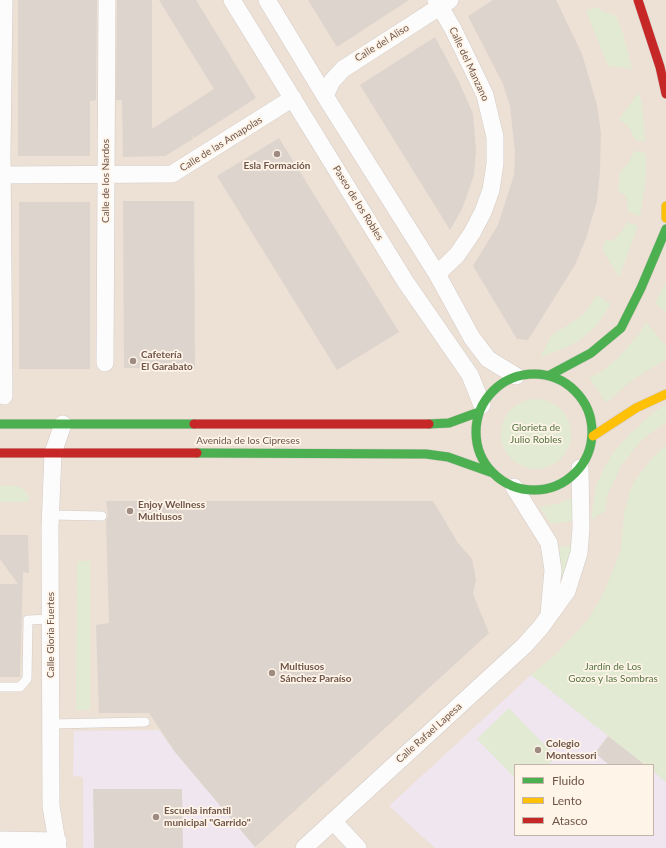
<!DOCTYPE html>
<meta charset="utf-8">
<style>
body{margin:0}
#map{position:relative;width:666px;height:848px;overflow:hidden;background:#f4eee8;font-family:Lato,sans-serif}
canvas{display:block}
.legend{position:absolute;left:514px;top:764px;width:140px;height:72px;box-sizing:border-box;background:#fef4e8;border:1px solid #c5b4a9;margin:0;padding:5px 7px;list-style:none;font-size:12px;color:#70554a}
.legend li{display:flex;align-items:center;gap:8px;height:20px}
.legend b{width:20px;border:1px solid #c5b4a9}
</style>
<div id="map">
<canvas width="666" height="848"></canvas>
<ul class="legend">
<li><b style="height:5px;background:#4caf50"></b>Fluido</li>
<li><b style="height:5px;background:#ffc107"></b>Lento</li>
<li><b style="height:5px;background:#c62828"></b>Atasco</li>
</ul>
</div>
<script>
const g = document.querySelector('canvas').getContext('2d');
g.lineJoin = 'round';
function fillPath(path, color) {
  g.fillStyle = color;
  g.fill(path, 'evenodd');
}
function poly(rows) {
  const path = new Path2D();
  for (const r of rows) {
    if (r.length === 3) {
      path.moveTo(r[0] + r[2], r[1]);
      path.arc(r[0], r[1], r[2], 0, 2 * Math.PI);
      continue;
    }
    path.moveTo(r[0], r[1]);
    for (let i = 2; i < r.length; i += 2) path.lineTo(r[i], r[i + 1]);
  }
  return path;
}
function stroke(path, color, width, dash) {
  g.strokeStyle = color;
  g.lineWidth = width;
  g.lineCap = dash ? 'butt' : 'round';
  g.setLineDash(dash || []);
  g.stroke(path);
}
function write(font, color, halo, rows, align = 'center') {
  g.font = font + ' Lato,sans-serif';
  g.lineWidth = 3.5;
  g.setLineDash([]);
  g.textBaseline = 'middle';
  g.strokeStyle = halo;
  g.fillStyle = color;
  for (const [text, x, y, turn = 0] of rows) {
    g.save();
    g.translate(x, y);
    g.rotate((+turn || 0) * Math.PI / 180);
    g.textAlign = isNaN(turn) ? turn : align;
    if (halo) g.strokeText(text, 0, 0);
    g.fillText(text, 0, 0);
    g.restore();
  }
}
fillPath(poly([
 [0,0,666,0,666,848,0,848],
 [515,765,653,765,653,835,515,835]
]), '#ede1d5');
fillPath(poly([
 [531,675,645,765,515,765,515,835,653,835,653,771,666,782,666,848,435,848,389,806],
 [159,730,175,752,255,847,254,848,83,848,83,777,73,776,74,731]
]), '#f0e6f0');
fillPath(poly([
 [596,7,605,12,616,16,623,33,632,69,608,66,586,11],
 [639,92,642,104,645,141,636,141,628,126,619,119],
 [634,151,646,153,646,178,640,216,628,212,627,198,618,190,620,172,629,162],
 [627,222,638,226,619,277,602,249,606,240,613,241,623,229],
 [666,282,666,312,655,303],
 [597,295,611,304,596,326,583,338,568,347,540,357,552,335,583,315],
 [646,322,666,346,666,359,631,381,606,403,598,390,589,378,602,371,618,358,640,333],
 [536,434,35],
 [666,405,666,422,642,440,622,464,607,496,605,511,591,520,596,486,603,470,613,453,629,435,653,413],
 [666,445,666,782,653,771,653,765,645,765,531,675,557,653,589,618,601,598,617,561,621,550,624,513,632,485,652,458],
 [0,486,15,486,22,488,28,495,29,502,0,502],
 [572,498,572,521,551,524,539,507,557,504],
 [571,545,569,562,565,577,561,577,561,561,559,547],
 [77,561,90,561,90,710,76,710],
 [509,708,556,757,548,765,515,765,515,778,477,739]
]), '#e2ead3');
fillPath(poly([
 [18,0,97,0,96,100,90,101,90,156,18,156],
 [117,0,152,0,152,129,214,89,159,0,196,0,256,98,194,138,192,135,193,139,165,156,123,157,122,100,116,100],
 [308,0,409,0,337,47],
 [493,0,556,0,582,54,597,105,601,133,600,171,597,201,586,238,575,265,528,340,517,339,473,266,498,225,514,175,515,152,510,106,503,84,468,16],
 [435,37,459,82,473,114,476,151,474,175,462,209,450,230,360,85],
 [279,138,399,332,337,370,217,176],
 [123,201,194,201,195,369,124,368],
 [19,202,90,202,90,369,19,369],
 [106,501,433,501,458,543,472,559,476,580,473,594,489,633,255,847,175,752,149,713,99,713,96,625,109,623,106,520,108,516],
 [0,535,28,535,29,573,23,572,20,677,0,677,0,584,18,584,0,559],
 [608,736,645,765,609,765,595,753],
 [93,789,182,789,183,848,94,848]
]), '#ded4ce');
const lane = poly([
 [51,515,102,516],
 [0,687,20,687,27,679,28,620,52,619],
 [51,724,145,722]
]);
const street = poly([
 [4,0,2,153,4,396],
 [232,0,405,281,470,375,482,405],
 [267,0,325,96,437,274,472,338,488,359,516,376],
 [436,0,453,29,485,95,495,137,495,164,491,190,483,212,472,233,457,255,437,274],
 [325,96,332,81,343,69,450,0],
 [0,175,172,174,293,98],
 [105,363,107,0],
 [514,487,549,543,553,570,549,614],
 [333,821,358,848],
 [0,840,58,841],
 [58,848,51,806,50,527,53,453,63,424],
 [304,848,524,646,541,627,567,591,579,553,581,528,580,468]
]);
const fast = poly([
 [534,432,58],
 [550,375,591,353,621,328,641,288,666,229],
 [0,424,194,424],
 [429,424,449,423,479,412],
 [197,453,426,454,448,457,493,473]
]);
const slow = poly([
 [666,206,666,218],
 [593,436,636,408,666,394]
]);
const jam = poly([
 [638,0,660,67,666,94],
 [194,424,429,424],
 [0,453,197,453]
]);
stroke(lane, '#d3cac5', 10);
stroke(street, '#d3cac5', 18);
stroke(fast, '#d3cac5', 10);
stroke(slow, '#d3cac5', 10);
stroke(jam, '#d3cac5', 10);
stroke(lane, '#fdfcfc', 9);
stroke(street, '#fdfcfc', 17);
stroke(fast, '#4caf50', 9);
stroke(slow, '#ffc107', 9);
stroke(jam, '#c62828', 9);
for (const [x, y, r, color] of [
 [277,154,4,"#9e8b81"],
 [133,361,4,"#9e8b81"],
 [130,511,4,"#9e8b81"],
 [272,673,4,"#9e8b81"],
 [538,750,4,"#9e8b81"],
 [156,817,4,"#9e8b81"]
]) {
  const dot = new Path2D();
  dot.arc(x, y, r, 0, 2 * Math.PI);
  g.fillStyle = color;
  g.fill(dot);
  stroke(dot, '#fef4e8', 1.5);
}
write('10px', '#70554a', '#fef4e8', [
 ["Calle del Aliso",382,43,-32],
 ["Calle del Manzano",469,64,65],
 ["Calle de las Amapolas",221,144,-32],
 ["Calle de los Nardos",106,181,-90],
 ["Paseo de los Robles",358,203,58],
 ["Avenida de los Cipreses",248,441],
 ["Calle Gloria Fuertes",51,635,-90],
 ["Calle Rafael Lapesa",429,733,-42]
]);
write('bold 10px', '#70554a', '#fef4e8', [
 ["Esla Formación",277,166,"center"],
 ["Cafetería",141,355],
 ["El Garabato",141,367],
 ["Enjoy Wellness",138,505],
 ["Multiusos",138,517],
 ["Multiusos",280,667],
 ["Sánchez Paraíso",280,679],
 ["Colegio",546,744],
 ["Montessori",546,756],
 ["Escuela infantil",164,811],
 ["municipal \"Garrido\"",164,823]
], 'left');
write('10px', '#557543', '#fef4e8', [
 ["Glorieta de",536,428],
 ["Julio Robles",536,440],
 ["Jardín de Los",613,667],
 ["Gozos y las Sombras",613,679]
]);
</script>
